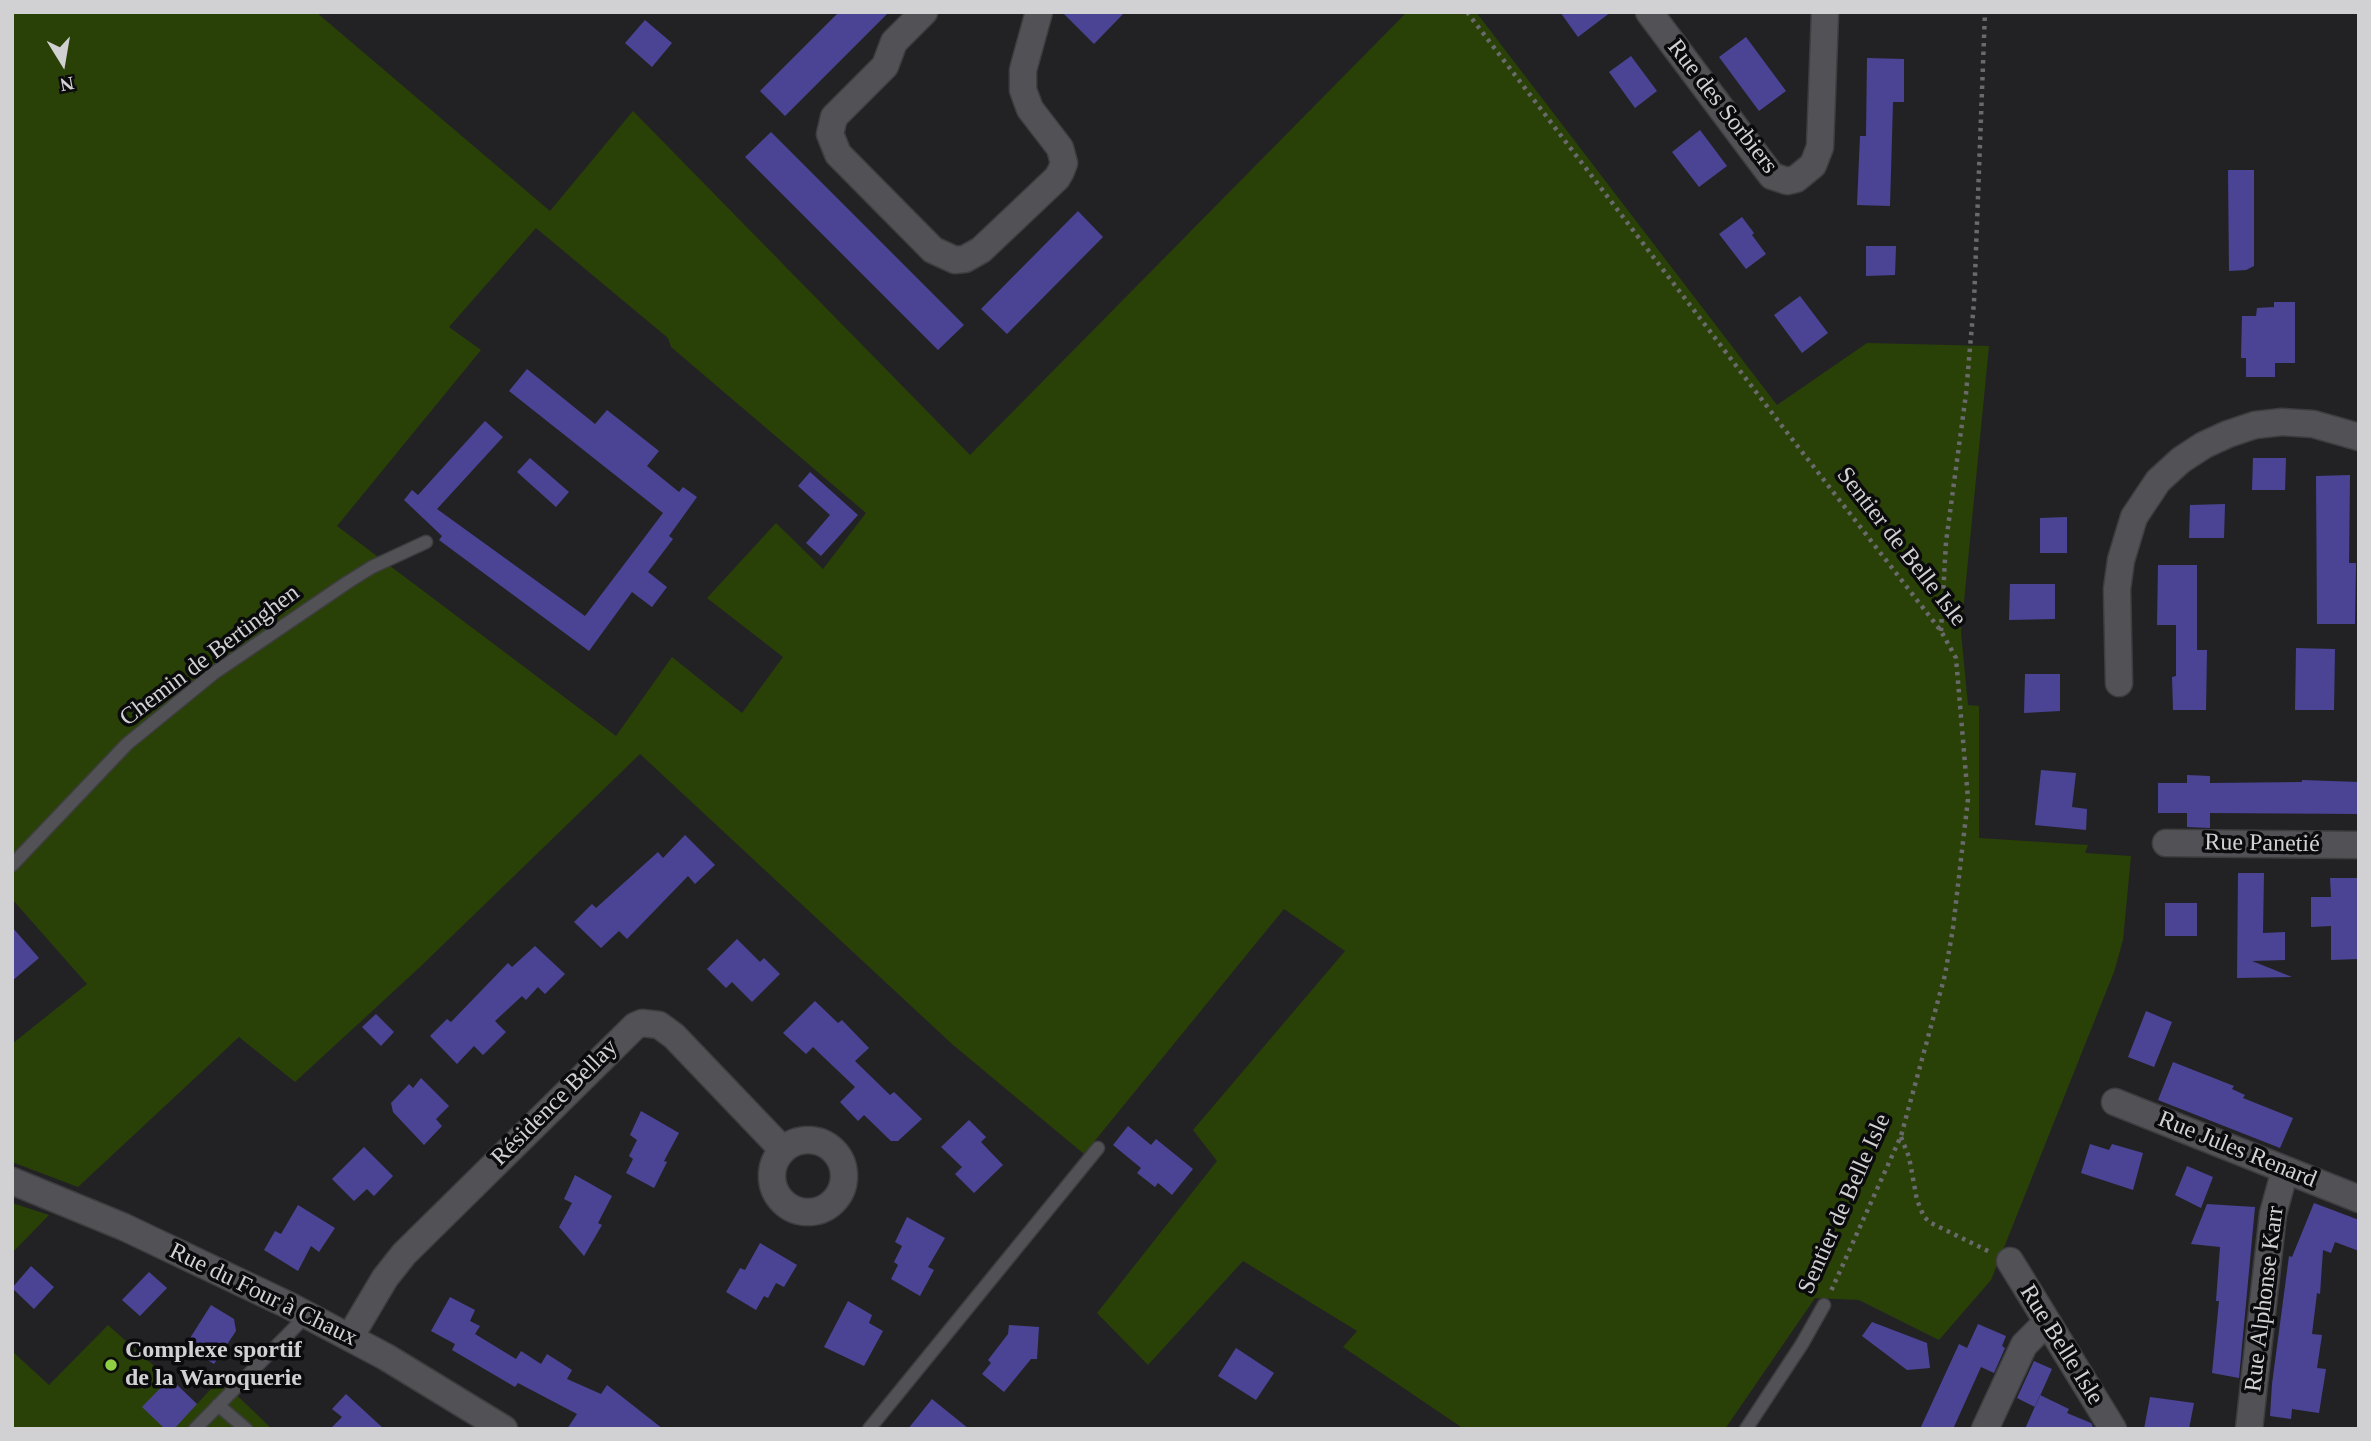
<!DOCTYPE html>
<meta charset="utf-8">
<style>
body{margin:0}
#map{position:relative;width:2371px;height:1441px;overflow:hidden;background:#222225;font-family:Georgia,serif}
canvas{display:block}
.frame{position:absolute;inset:0;border:14px solid #d1d1d3;pointer-events:none}
.north{position:absolute;left:28px;top:28px;width:70px;height:70px;-webkit-text-stroke:5px #0b0b0d;paint-order:stroke;rotate:169deg;font-size:19px;font-weight:700;line-height:28px;text-align:center;color:#d1d1d3}
.north::after{content:'';display:block;margin:auto;width:24px;height:32px;background:#d1d1d3;clip-path:polygon(50% 0,100% 100%,50% 72%,0 100%)}
</style>
<div id="map">
<canvas width="2371" height="1441"></canvas>
<div class="frame"></div>
<div class="north">N</div>
</div>
<script>
const g = document.querySelector('canvas').getContext('2d');
g.lineJoin = 'round';
function fillPath(path, color) {
  g.fillStyle = color;
  g.fill(path, 'evenodd');
}
function poly(rows) {
  const path = new Path2D();
  for (const r of rows) {
    if (r.length === 3) {
      path.moveTo(r[0] + r[2], r[1]);
      path.arc(r[0], r[1], r[2], 0, 2 * Math.PI);
      continue;
    }
    path.moveTo(r[0], r[1]);
    for (let i = 2; i < r.length; i += 2) path.lineTo(r[i], r[i + 1]);
  }
  return path;
}
function stroke(path, color, width, dash) {
  g.strokeStyle = color;
  g.lineWidth = width;
  g.lineCap = dash ? 'butt' : 'round';
  g.setLineDash(dash || []);
  g.stroke(path);
}
function write(font, color, halo, rows, align = 'center') {
  g.font = font + ' Georgia,serif';
  g.lineWidth = 7;
  g.setLineDash([]);
  g.textBaseline = 'middle';
  g.strokeStyle = halo;
  g.fillStyle = color;
  for (const [text, x, y, turn = 0] of rows) {
    g.save();
    g.translate(x, y);
    g.rotate((+turn || 0) * Math.PI / 180);
    g.textAlign = isNaN(turn) ? turn : align;
    if (halo) g.strokeText(text, 0, 0);
    g.fillText(text, 0, 0);
    g.restore();
  }
}
fillPath(poly([
 [12,12,316,12,550,211,633,111,970,455,1407,12,1476,12,1777,405,1867,343,1989,346,1961,632,1968,705,1979,706,1979,838,2088,845,2085,853,2131,856,2123,940,2114,972,1991,1280,1939,1340,1859,1300,1815,1298,1725,1429,1464,1429,1343,1347,1357,1331,1243,1261,1148,1365,1097,1313,1217,1161,1193,1130,1345,951,1284,909,1084,1154,952,1044,640,754,420,967,295,1082,239,1037,78,1187,12,1162,12,1044,87,984,12,899],
 [536,228,668,338,671,347,866,513,823,569,776,523,707,598,783,657,742,713,672,657,616,736,337,526,481,350,449,327],
 [12,1203,49,1215,12,1253],
 [108,1325,197,1404,220,1379,272,1429,12,1429,12,1351,49,1385]
]), '#294107');
fillPath(poly([
 [839,12,889,12,785,116,760,91],
 [1062,12,1125,12,1094,44],
 [1560,12,1611,12,1578,37],
 [645,20,672,43,652,67,625,43],
 [1746,37,1786,91,1759,111,1719,57],
 [1631,56,1657,91,1635,108,1609,72],
 [1867,58,1904,59,1904,102,1893,102,1890,206,1857,205,1860,136,1866,136],
 [1700,130,1727,166,1699,187,1672,152],
 [771,132,964,325,938,350,745,157],
 [2228,170,2254,170,2254,266,2246,270,2229,271],
 [1078,211,1103,237,1007,334,981,309],
 [1742,217,1754,233,1752,235,1766,254,1746,269,1719,234],
 [1866,246,1896,246,1895,275,1866,276],
 [1800,296,1828,333,1802,353,1774,315],
 [2274,302,2295,302,2295,363,2275,363,2275,377,2246,377,2246,358,2241,358,2242,316,2256,316,2257,308,2274,307],
 [527,369,595,424,607,410,659,451,647,466,679,492,683,487,697,497,669,536,673,539,648,572,667,587,652,607,632,592,589,651,439,540,442,536,404,500,412,490,418,495,485,421,503,437,437,509,585,616,663,513,509,391],
 [530,458,569,492,556,507,517,472],
 [2253,458,2286,458,2285,490,2252,490],
 [810,472,858,515,821,556,806,543,830,515,798,486],
 [2350,475,2349,563,2356,563,2355,624,2317,624,2316,476],
 [2225,504,2224,538,2189,538,2190,505],
 [2067,517,2067,553,2040,553,2040,518],
 [2158,565,2197,565,2197,650,2207,650,2206,710,2173,710,2172,677,2176,676,2176,625,2157,625],
 [2010,584,2055,584,2055,619,2009,620],
 [2296,648,2335,649,2334,710,2295,710],
 [2025,674,2060,674,2060,711,2024,713],
 [2041,770,2076,773,2072,807,2087,809,2086,830,2035,825],
 [2187,775,2210,776,2210,783,2302,782,2302,780,2359,782,2359,814,2210,813,2210,828,2187,827,2187,813,2158,813,2158,783,2187,783],
 [685,835,715,865,695,884,688,876,627,939,619,931,601,948,574,922,592,904,596,908,658,852,663,858],
 [2238,873,2264,873,2263,933,2285,932,2285,960,2252,961,2292,977,2237,978],
 [2330,878,2357,878,2359,959,2331,960,2331,926,2311,927,2311,897,2331,897],
 [2165,903,2197,903,2197,936,2165,936],
 [12,927,39,958,12,981],
 [737,939,760,962,764,958,780,974,752,1002,732,982,726,988,707,969],
 [535,946,565,974,545,994,538,987,526,1000,522,996,495,1021,506,1032,483,1055,474,1046,457,1064,430,1036,447,1019,451,1022,508,963,512,967],
 [815,1001,838,1023,842,1020,869,1048,855,1061,890,1095,894,1092,922,1119,898,1141,891,1141,864,1115,858,1121,840,1102,855,1087,813,1047,806,1054,783,1033],
 [2146,1011,2172,1022,2154,1067,2128,1057],
 [376,1014,394,1032,381,1046,362,1027],
 [2173,1062,2234,1086,2232,1089,2245,1095,2243,1098,2293,1118,2280,1148,2158,1100],
 [421,1078,449,1106,436,1119,442,1126,424,1145,393,1112,391,1103,409,1084,413,1088],
 [641,1111,679,1133,664,1161,667,1162,654,1188,626,1173,633,1159,629,1156,637,1140,630,1135],
 [969,1120,986,1137,981,1142,1003,1165,974,1193,955,1174,962,1167,941,1147],
 [1128,1126,1151,1145,1156,1139,1193,1169,1172,1195,1158,1183,1155,1187,1137,1173,1141,1168,1113,1145],
 [2090,1144,2109,1150,2112,1144,2143,1153,2133,1190,2081,1173],
 [364,1147,393,1176,374,1196,367,1189,354,1201,332,1179],
 [2187,1166,2213,1177,2201,1208,2175,1195],
 [575,1175,612,1196,598,1223,602,1225,584,1256,559,1227,572,1203,564,1199],
 [2314,1203,2359,1220,2359,1251,2335,1242,2331,1253,2323,1250,2320,1294,2317,1293,2312,1334,2322,1335,2317,1368,2326,1369,2319,1413,2292,1409,2291,1419,2270,1416,2272,1384,2289,1256,2292,1257],
 [2207,1204,2255,1207,2239,1378,2212,1373,2219,1301,2216,1301,2220,1247,2191,1244],
 [298,1205,335,1228,319,1252,311,1246,298,1271,264,1250,275,1231,281,1234],
 [907,1217,945,1238,928,1267,934,1270,920,1296,891,1279,898,1265,894,1262,902,1246,895,1242],
 [760,1243,797,1265,784,1287,776,1283,768,1298,764,1296,756,1310,726,1292,740,1268,745,1270],
 [31,1266,54,1287,34,1309,12,1288],
 [149,1272,167,1288,140,1316,122,1300],
 [450,1297,475,1310,470,1321,480,1326,475,1334,516,1359,521,1351,541,1364,547,1354,572,1370,567,1379,601,1394,607,1385,663,1429,567,1429,577,1414,518,1383,515,1387,452,1350,455,1344,431,1331],
 [848,1301,872,1315,869,1323,883,1331,864,1366,824,1347],
 [211,1305,234,1319,236,1331,214,1364,185,1346],
 [1872,1322,1927,1343,1930,1368,1907,1370,1862,1336],
 [1978,1324,2006,1336,2002,1346,2005,1348,1994,1373,1981,1367,1953,1429,1920,1429,1959,1344,1967,1348],
 [1009,1325,1039,1327,1037,1359,1031,1359,1004,1392,982,1374,991,1363,988,1360,1008,1334],
 [1236,1348,1274,1373,1256,1400,1218,1376],
 [2034,1361,2052,1369,2035,1407,2017,1398],
 [170,1378,197,1404,174,1429,165,1429,142,1407],
 [346,1394,384,1429,330,1429,342,1417,332,1409],
 [2040,1395,2069,1409,2067,1413,2091,1423,2094,1429,2025,1429],
 [2150,1397,2194,1403,2189,1429,2144,1429],
 [932,1399,969,1429,908,1429]
]), '#4b4495');
const lane = poly([
 [12,865,127,744,214,673,348,582,372,567,426,542],
 [218,1405,246,1429],
 [195,1429,307,1315],
 [869,1429,1098,1148],
 [1746,1429,1802,1344,1824,1305]
]);
const street = poly([
 [924,12,894,42,885,66,834,117,830,134,838,154,933,250,955,260,965,259,981,250,1057,178,1061,171,1064,163,1060,148,1030,109,1023,90,1023,70,1039,12],
 [1649,12,1765,167,1772,176,1787,181,1796,179,1813,165,1820,147,1825,12],
 [2119,683,2117,589,2121,560,2134,517,2158,481,2181,460,2204,445,2228,434,2255,425,2282,422,2313,424,2359,437],
 [2166,843,2359,845],
 [2115,1102,2359,1199],
 [808,1176,36],
 [12,1181,124,1227,288,1305,386,1357,504,1429],
 [2010,1261,2113,1429],
 [350,1337,385,1278,404,1254,635,1026,642,1023,659,1025,674,1036,783,1150],
 [1985,1429,2024,1345,2046,1323],
 [2249,1429,2273,1214,2285,1170]
]);
stroke(lane, '#3e3e41', 15);
stroke(street, '#3e3e41', 29);
stroke(poly([
 [1467,12,1782,426,1941,631,1956,658,1968,799,1953,928,1945,975,1901,1136,1831,1291],
 [1941,631,1946,542,1966,394,1974,302,1985,12],
 [1901,1137,1909,1157,1917,1200,1924,1217,1931,1223,1990,1252]
]), '#6a6a6c', 4.5, [3.5, 5]);
stroke(lane, '#525256', 12);
stroke(street, '#525256', 26);
for (const [x, y, r, color] of [
 [111,1365,7,"#8ece43"]
]) {
  const dot = new Path2D();
  dot.arc(x, y, r, 0, 2 * Math.PI);
  g.fillStyle = color;
  g.fill(dot);
  stroke(dot, '#0b0b0d', 2.5);
}
write('24px', '#d1d1d3', '#0b0b0d', [
 ["Rue des Sorbiers",1722,107,52],
 ["Sentier de Belle Isle",1901,547,52],
 ["Chemin de Bertinghen",210,656,-37],
 ["Rue Panetié",2262,844,1],
 ["Résidence Bellay",555,1103,-45],
 ["Rue Jules Renard",2237,1150,22],
 ["Sentier de Belle Isle",1845,1204,-66],
 ["Rue du Four à Chaux",263,1295,26],
 ["Rue Alphonse Karr",2265,1299,-83],
 ["Rue Belle Isle",2061,1345,58]
]);
write('bold 24px', '#d1d1d3', '#0b0b0d', [
 ["Complexe sportif",125,1351],
 ["de la Waroquerie",125,1379]
], 'left');
</script>
